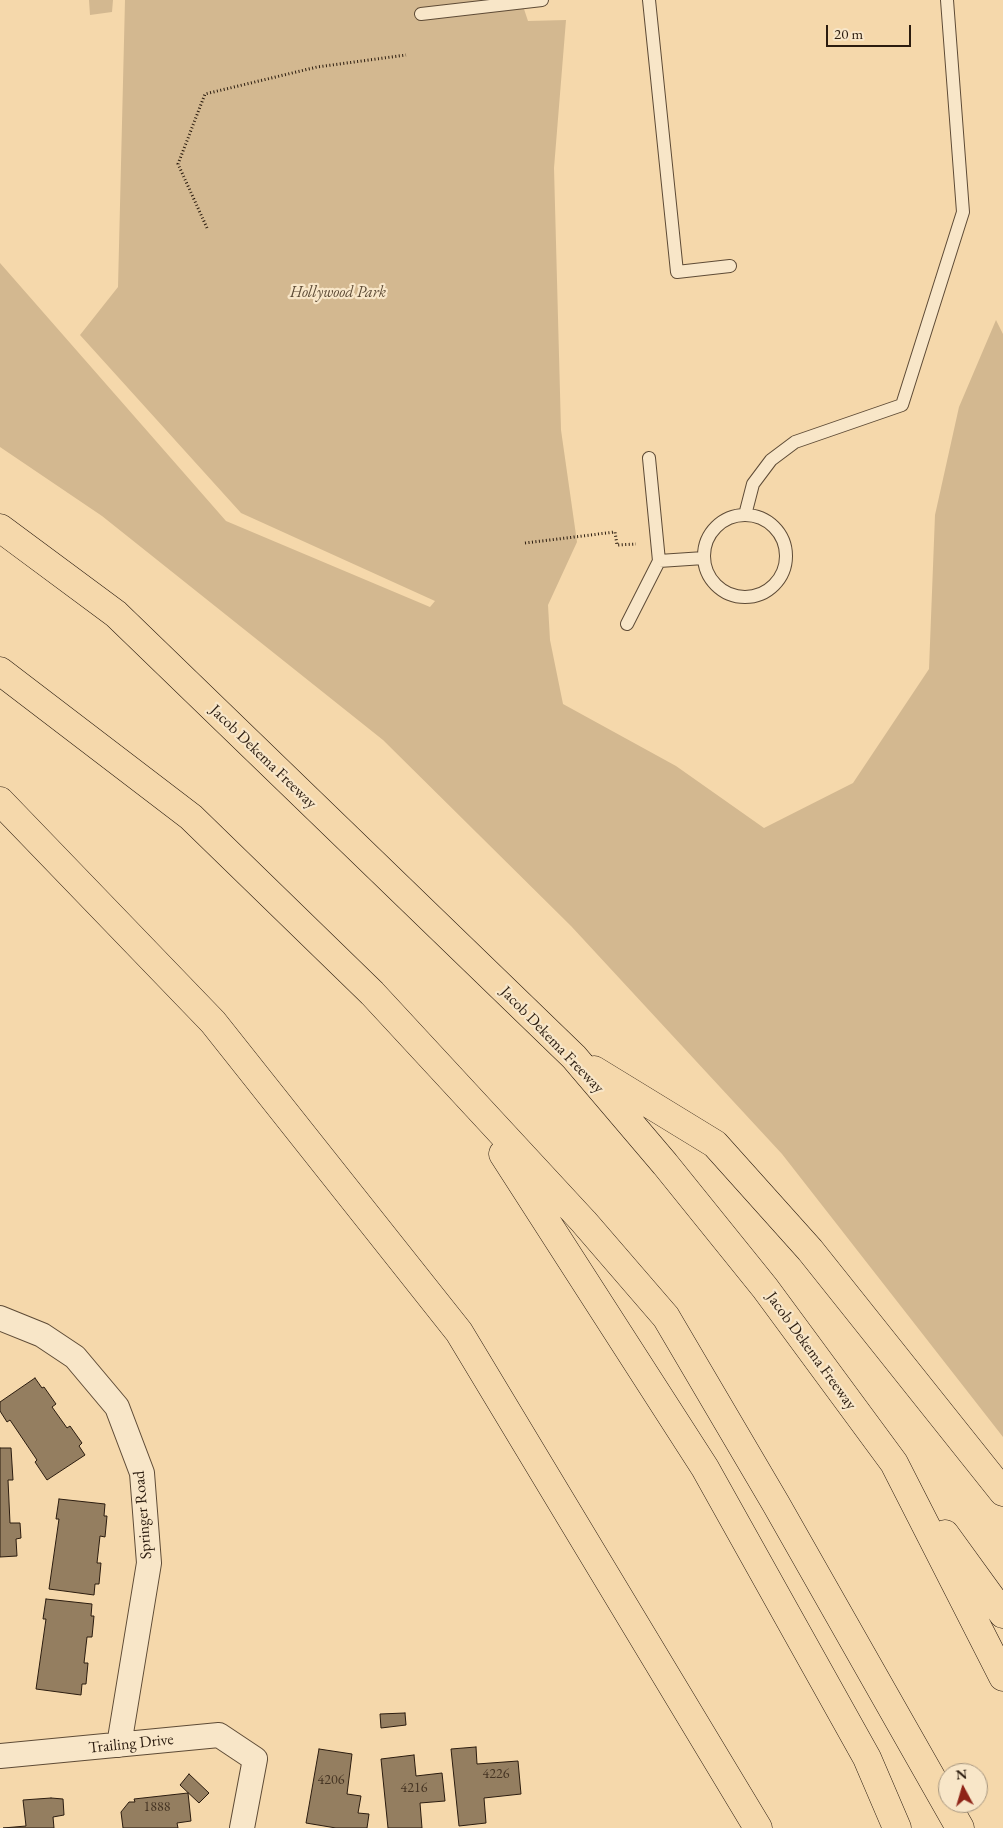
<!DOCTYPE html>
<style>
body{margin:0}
#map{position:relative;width:1003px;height:1828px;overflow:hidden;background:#f5d8ab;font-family:"EB Garamond",serif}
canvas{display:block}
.north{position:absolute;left:938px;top:1763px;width:50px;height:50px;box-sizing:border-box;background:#f8e6c8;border:1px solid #a6957e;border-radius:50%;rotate:354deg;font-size:14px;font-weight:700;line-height:20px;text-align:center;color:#2b1c0f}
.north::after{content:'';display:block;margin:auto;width:18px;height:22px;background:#8f2418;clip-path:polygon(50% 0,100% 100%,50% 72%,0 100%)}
.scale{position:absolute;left:826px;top:25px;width:85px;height:22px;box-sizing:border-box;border:2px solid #2b1c0f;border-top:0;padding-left:6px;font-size:15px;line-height:18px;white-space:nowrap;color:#2b1c0f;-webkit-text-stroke:4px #f8e6c8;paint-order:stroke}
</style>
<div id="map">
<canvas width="1003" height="1828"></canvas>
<div class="north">N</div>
<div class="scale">20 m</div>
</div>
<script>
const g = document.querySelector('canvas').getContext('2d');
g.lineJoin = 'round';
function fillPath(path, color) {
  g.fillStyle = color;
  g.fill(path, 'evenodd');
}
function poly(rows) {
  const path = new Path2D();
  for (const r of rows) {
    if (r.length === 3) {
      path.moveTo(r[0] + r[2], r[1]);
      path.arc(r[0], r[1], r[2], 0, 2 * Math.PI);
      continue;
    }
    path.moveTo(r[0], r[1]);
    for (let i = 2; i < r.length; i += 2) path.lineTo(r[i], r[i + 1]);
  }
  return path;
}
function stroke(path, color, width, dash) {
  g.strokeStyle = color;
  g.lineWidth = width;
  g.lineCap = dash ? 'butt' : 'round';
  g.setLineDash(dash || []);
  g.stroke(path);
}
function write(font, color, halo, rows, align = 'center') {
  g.font = font + ' "EB Garamond",serif';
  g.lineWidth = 4.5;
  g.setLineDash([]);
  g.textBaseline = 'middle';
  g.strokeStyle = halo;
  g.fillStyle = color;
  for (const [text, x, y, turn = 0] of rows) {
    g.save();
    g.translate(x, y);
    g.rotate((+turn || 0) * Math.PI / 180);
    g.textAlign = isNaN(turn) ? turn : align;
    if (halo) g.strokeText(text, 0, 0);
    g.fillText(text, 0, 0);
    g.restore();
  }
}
fillPath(poly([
 [89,0,113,0,112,12,90,15],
 [125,0,521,0,528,21,566,20,554,168,561,430,577,542,548,605,550,640,563,704,676,766,764,828,853,783,929,669,935,515,959,407,996,320,1003,334,1003,1437,782,1154,571,926,383,740,102,516,0,447,0,263,226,521,430,607,435,601,241,513,80,335,118,287]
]), '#d3b890');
const building = poly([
 [35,1378,42,1388,44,1387,56,1404,52,1407,67,1428,70,1426,82,1443,79,1446,85,1455,47,1480,35,1462,37,1460,10,1420,7,1422,0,1411,0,1402,35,1378],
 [0,1448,11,1448,13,1480,8,1480,10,1523,20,1523,21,1538,16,1539,17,1556,0,1557,0,1448],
 [59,1499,105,1504,104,1516,107,1516,105,1537,100,1536,97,1563,101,1563,99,1584,95,1584,94,1595,49,1589,59,1519,56,1519,59,1499],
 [46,1599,92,1604,91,1616,94,1616,92,1637,87,1637,84,1663,88,1663,86,1684,82,1684,81,1695,36,1689,46,1619,43,1619,46,1599],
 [405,1713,406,1725,381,1728,380,1714,405,1713],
 [476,1747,477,1764,518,1761,521,1794,484,1798,486,1823,459,1826,451,1749,476,1747],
 [319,1749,352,1754,347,1794,361,1796,358,1813,369,1814,367,1828,336,1828,306,1823,319,1749],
 [414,1755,416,1776,442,1773,445,1801,420,1803,422,1828,388,1828,381,1759,414,1755],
 [189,1774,209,1793,199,1803,180,1785,189,1774],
 [188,1793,191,1821,177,1823,178,1828,123,1828,121,1812,129,1802,135,1802,134,1799,188,1793],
 [51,1798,63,1799,64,1815,53,1817,54,1828,3,1828,26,1826,23,1800,51,1798]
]);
fillPath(building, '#947e60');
stroke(building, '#2b1c0f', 1);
const lane = poly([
 [649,0,677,272,730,266],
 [421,14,542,0],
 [745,515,753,484,771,460,795,442,902,405,963,212,947,0],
 [745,556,41],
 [659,561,704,558],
 [627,624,659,561,649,458]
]);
const street = poly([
 [0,1318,42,1335,75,1357,117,1407,142,1473,149,1563,119,1745],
 [0,1756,219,1735,255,1759,242,1828]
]);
const highway = poly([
 [0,528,116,614,574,1057,665,1164,765,1288,894,1463,1003,1677],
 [0,671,191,817,372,993,584,1222,666,1317,776,1504,960,1828],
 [0,801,213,1022,459,1332,758,1828],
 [594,1070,715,1144,810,1250,1003,1492],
 [503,1154,705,1468,867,1758,897,1828],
 [945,1534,1003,1614]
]);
stroke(lane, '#5e4b36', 14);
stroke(street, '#5e4b36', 26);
stroke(highway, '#2b1c0f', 29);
stroke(poly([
 [207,228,178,164,205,94,317,67,406,55],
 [598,534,615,532,617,545,636,544],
 [525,543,599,534]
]), '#2b1c0f', 3, [1, 2.5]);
stroke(lane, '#f8e6c8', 12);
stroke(street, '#f8e6c8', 24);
stroke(highway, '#f5d8ab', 28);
write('14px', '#453423', null, [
 ["4226",496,1774],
 ["4206",331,1780],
 ["4216",414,1788],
 ["1888",157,1807]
]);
write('italic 16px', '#5d4b36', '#f8e6c8', [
 ["Hollywood Park",338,293]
]);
write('16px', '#2b1c0f', '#f8e6c8', [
 ["Jacob Dekema Freeway",263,757,44],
 ["Jacob Dekema Freeway",552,1040,46],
 ["Jacob Dekema Freeway",811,1351,54],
 ["Springer Road",143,1515,-95],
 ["Trailing Drive",131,1744,-6]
]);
</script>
